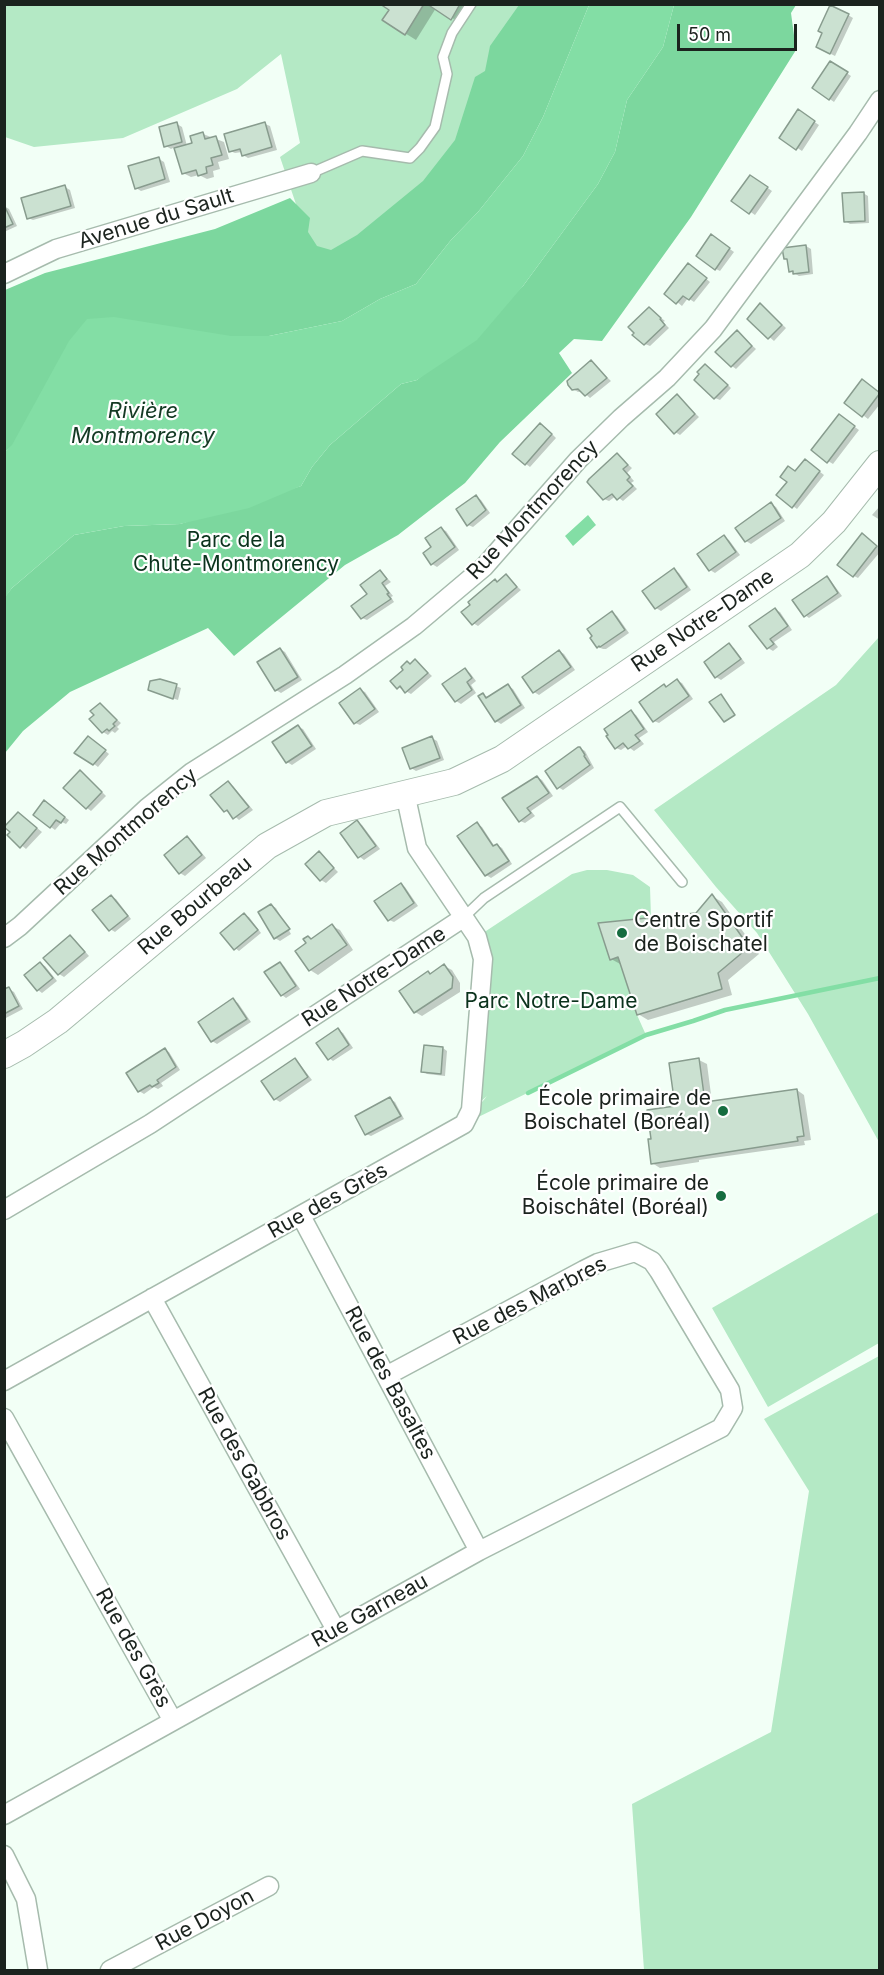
<!DOCTYPE html>
<meta charset="utf-8">
<style>
body{margin:0}
#map{position:relative;width:884px;height:1975px;overflow:hidden;background:#f2fff6;font-family:Inter,sans-serif}
canvas{display:block}
.frame{position:absolute;inset:0;border:6px solid #1b231e;pointer-events:none}
.scale{position:absolute;left:677px;top:24px;width:120px;height:27px;box-sizing:border-box;border:3px solid #1b231e;border-top:0;padding-left:8px;font-size:18px;line-height:21px;white-space:nowrap;color:#1b231e;-webkit-text-stroke:4px #fff;paint-order:stroke}
</style>
<div id="map">
<canvas width="884" height="1975"></canvas>
<div class="frame"></div>
<div class="scale">50 m</div>
</div>
<script>
const g = document.querySelector('canvas').getContext('2d');
g.lineJoin = 'round';
function fillPath(path, color) {
  g.fillStyle = color;
  g.fill(path, 'evenodd');
}
function poly(rows) {
  const path = new Path2D();
  for (const r of rows) {
    path.moveTo(r[0], r[1]);
    for (let i = 2; i < r.length; i += 2) path.lineTo(r[i], r[i + 1]);
  }
  return path;
}
function stroke(path, color, width, dash) {
  g.strokeStyle = color;
  g.lineWidth = width;
  g.lineCap = dash ? 'butt' : 'round';
  g.setLineDash(dash || []);
  g.stroke(path);
}
function write(font, color, halo, rows, align = 'center') {
  g.font = font + ' Inter,sans-serif';
  g.lineWidth = 4.5;
  g.setLineDash([]);
  g.textBaseline = 'middle';
  g.strokeStyle = halo;
  g.fillStyle = color;
  for (const [text, x, y, turn = 0] of rows) {
    g.save();
    g.translate(x, y);
    g.rotate((+turn || 0) * Math.PI / 180);
    g.textAlign = isNaN(turn) ? turn : align;
    if (halo) g.strokeText(text, 0, 0);
    g.fillText(text, 0, 0);
    g.restore();
  }
}
fillPath(poly([
 [5,5,540,5,463,162,320,275,280,157,300,143,281,54,237,89,123,138,34,147,5,137],
 [879,637,879,1142,808,1014,757,933,716,887,654,810,836,685],
 [587,870,607,870,633,875,650,887,651,918,598,924,610,959,618,957,637,1015,646,1035,464,1124,487,1096,471,1110,477,937,572,874],
 [879,1212,879,1343,768,1407,712,1308],
 [879,1356,879,1970,644,1970,632,1804,771,1732,809,1491,764,1419]
]), '#b4e9c5');
fillPath(poly([
 [519,5,589,5,543,117,523,156,478,212,451,240,416,284,380,299,342,321,269,336,231,336,12,446,5,452,5,290,45,273,215,229,290,198,310,218,308,232,317,246,331,250,357,235,423,181,455,140,475,77,485,71,490,46],
 [674,5,796,5,791,13,796,50,691,217,602,341,574,339,559,353,572,373,500,442,465,483,398,535,345,565,234,656,208,628,70,692,23,731,5,753,4,598,12,588,74,535,124,526,180,524,301,486,312,467,330,445,401,384,417,380,523,286,598,184,615,152,627,100,663,47]
]), '#7cd79e');
fillPath(poly([
 [589,5,674,5,663,47,627,100,615,152,598,184,523,286,477,340,417,380,401,384,330,445,312,467,301,486,249,508,180,524,124,526,74,535,12,588,5,598,5,452,12,445,69,341,87,319,114,317,231,336,269,336,342,321,380,299,416,284,451,240,478,212,523,156,543,117],
 [588,515,596,525,573,546,565,536]
]), '#83dea5');
fillPath(poly([
 [383,4,474,4,462,24,436,8,416,40,384,20,391,9],
 [848,15,853,18,835,56,817,47],
 [831,63,851,76,834,102,814,88],
 [798,111,819,125,802,151,781,137],
 [177,124,182,127,187,146,193,144,203,134,224,142,229,159,218,162,220,169,213,171,214,177,207,179,199,175,191,177,183,173,175,147,171,149,166,146],
 [265,124,270,126,277,150,248,158,243,155,242,152,235,153,230,151],
 [159,159,164,162,170,182,141,191,136,188],
 [755,179,772,191,755,215,733,200],
 [65,187,70,190,75,208,33,220,28,218],
 [863,193,868,196,869,223,850,224,845,221],
 [4,206,9,209,17,226,4,232],
 [716,239,734,252,720,271,716,269],
 [806,246,811,249,813,274,799,276,790,271,788,260,785,258],
 [693,268,710,282,694,302,688,298,682,306,666,293],
 [760,304,786,328,774,341,749,319],
 [654,312,665,321,663,322,669,328,650,346,645,344],
 [737,332,756,349,736,369,732,366],
 [591,362,611,381,590,398,582,391,578,392,573,389],
 [710,368,731,388,720,400,715,398],
 [880,394,880,404,868,419,846,402],
 [677,396,699,417,680,435,675,432],
 [844,419,859,430,833,464,828,461],
 [545,427,556,438,530,467,526,464],
 [617,455,632,468,627,473,634,481,631,483,637,489,623,501,616,496,609,501,604,499],
 [810,464,824,475,797,509,793,506,796,473],
 [477,497,481,500,490,513,473,527,468,525],
 [771,504,776,507,785,521,751,544,746,541],
 [880,506,880,520,872,515],
 [441,529,446,531,459,550,437,567,432,564,425,553,434,547],
 [724,537,729,540,740,555,715,573,710,570],
 [867,538,880,548,880,552,858,578,854,576],
 [674,570,679,573,691,590,661,611,656,608,645,591],
 [380,571,391,582,385,586,393,596,391,597,394,602,367,620,362,618],
 [506,576,521,590,478,626,473,623,495,581,498,583],
 [827,578,831,581,842,596,809,618,805,615],
 [775,610,780,612,792,630,774,642,778,647,773,651,768,648,751,626],
 [613,613,617,616,629,633,606,649,603,649,598,647],
 [729,645,734,648,745,663,721,680,716,677],
 [280,649,285,652,302,680,281,693,276,690],
 [559,651,564,654,575,670,539,695,534,692],
 [416,661,432,676,411,694,398,687,411,665],
 [465,670,470,673,476,681,471,685,476,693,461,704,456,701],
 [677,681,682,683,693,699,659,723,654,721,664,686,667,688],
 [176,686,181,688,178,700,154,692],
 [508,686,513,689,525,708,501,724,496,721,483,695,488,697],
 [360,690,365,692,379,712,360,725,355,723],
 [100,705,121,723,117,727,119,729,115,733,112,731,108,735,103,732,92,719],
 [631,712,636,715,648,732,639,738,644,744,634,751,627,746,621,750,616,748],
 [298,727,303,729,316,749,292,765,287,762],
 [432,738,437,741,444,760,416,771,411,768],
 [93,740,109,754,98,767,94,764],
 [580,748,585,751,594,768,563,790,558,787],
 [85,775,106,796,91,811,87,808],
 [537,777,542,780,553,796,531,811,535,816,525,823,520,821],
 [228,783,233,786,253,810,239,820,231,813,225,811],
 [49,805,69,820,66,824,62,822,55,830,51,827],
 [357,822,362,825,380,849,364,860,360,857,342,833],
 [31,823,42,832,26,849,9,835],
 [477,824,482,827,495,847,497,845,502,848,512,864,491,878,486,875],
 [187,838,192,841,206,858,185,876,180,873],
 [319,853,338,872,326,883,321,880],
 [401,884,405,887,418,906,394,922,389,920],
 [712,896,722,902,759,954,728,980,732,995,648,1020,638,1014,622,965,611,959,697,914],
 [111,897,116,899,131,919,115,932,110,929],
 [271,905,276,908,291,934,280,941,275,938,260,913],
 [244,915,249,917,261,933,239,951,235,948],
 [332,926,340,930,353,950,318,975,310,970,312,940],
 [70,937,75,940,89,956,64,977,59,974],
 [280,963,284,966,300,989,286,998,282,995],
 [40,964,45,966,57,981,42,993,38,990],
 [444,966,452,970,460,983,460,992,422,1016,415,1012,428,973,431,975],
 [9,989,14,992,23,1009,4,1019,4,991],
 [233,1000,238,1003,251,1022,217,1044,212,1041],
 [338,1030,343,1033,353,1048,333,1061,329,1058],
 [443,1048,447,1051,445,1076,427,1074,422,1071],
 [165,1050,169,1052,180,1070,161,1083,163,1086,158,1089,154,1087,144,1094,139,1091],
 [295,1060,299,1063,312,1080,280,1102,275,1099],
 [699,1060,707,1064,712,1102,797,1090,804,1095,811,1140,804,1141,805,1145,699,1160,699,1162,660,1168,652,1163,653,1140,676,1107],
 [390,1099,395,1102,404,1119,371,1136,366,1134]
]), '#0003');
stroke(poly([
 [528,1093,646,1035,693,1021,725,1010,880,978]
]), '#83dea5', 4.5);
const building = poly([
 [380,4,424,4,405,35,382,20,389,10,380,4],
 [427,4,460,4,451,20,427,4],
 [830,5,849,14,830,54,816,47,822,33,818,31,830,5],
 [830,61,848,72,829,100,812,88,830,61],
 [798,109,815,121,796,150,779,138,798,109],
 [177,122,182,142,164,147,159,127,177,122],
 [265,122,272,147,242,156,240,149,229,152,224,134,265,122],
 [203,132,205,139,216,136,222,155,211,158,213,165,206,167,207,173,198,176,196,170,182,174,174,148,192,143,190,136,203,132],
 [159,157,165,179,135,189,128,166,159,157],
 [750,175,768,187,749,214,731,201,750,175],
 [65,185,71,206,27,219,21,198,65,185],
 [864,192,865,221,844,222,842,193,864,192],
 [4,205,13,224,4,228,4,205],
 [711,234,730,248,715,270,696,256,711,234],
 [806,245,809,272,793,274,793,271,789,272,787,259,784,259,782,248,806,245],
 [688,263,707,278,689,300,683,296,676,304,664,294,688,263],
 [760,303,782,325,768,339,747,319,760,303],
 [649,307,661,318,660,319,665,325,644,345,632,335,634,333,628,327,649,307],
 [737,330,752,346,731,367,715,352,737,330],
 [591,360,607,378,585,396,578,389,572,390,568,385,567,381,591,360],
 [705,364,728,385,714,399,694,380,699,374,697,372,705,364],
 [862,379,880,393,862,417,844,403,862,379],
 [677,394,695,414,674,434,656,414,677,394],
 [839,414,855,426,827,463,811,450,839,414],
 [540,423,552,434,525,465,512,454,540,423],
 [617,453,628,465,623,469,630,477,627,480,633,486,617,500,612,494,603,500,587,482,589,479,617,453],
 [805,459,820,471,792,508,776,495,787,482,780,477,788,466,795,471,805,459],
 [476,495,486,510,467,526,456,509,476,495],
 [771,502,781,518,745,542,735,528,771,502],
 [441,527,455,547,431,565,423,553,431,547,425,538,441,527],
 [862,533,877,546,853,577,837,565,862,533],
 [724,535,736,552,709,571,697,554,724,535],
 [674,568,687,587,655,609,642,591,674,568],
 [380,570,387,579,382,583,389,593,387,594,391,599,361,619,351,606,367,594,360,585,380,570],
 [506,574,517,587,472,625,461,612,470,605,468,602,495,579,497,582,506,574],
 [827,576,838,593,804,617,792,600,827,576],
 [775,608,788,626,770,639,774,644,767,649,749,626,775,608],
 [612,611,625,630,600,647,599,646,597,648,590,638,592,636,587,629,612,611],
 [729,643,741,659,715,678,704,662,729,643],
 [280,648,298,677,275,691,257,662,280,648],
 [559,650,571,667,533,693,522,677,559,650],
 [415,659,428,673,405,693,400,686,397,689,390,681,403,670,401,667,407,661,410,664,415,659],
 [465,668,472,678,467,682,472,690,455,702,442,684,465,668],
 [160,679,177,684,173,699,148,690,150,681,160,679],
 [677,679,689,696,653,722,639,702,664,684,666,687,677,679],
 [508,684,521,705,495,722,478,696,483,693,486,698,508,684],
 [360,688,375,709,354,724,339,703,360,688],
 [721,694,735,715,724,722,709,702,721,694],
 [100,703,117,720,113,724,115,726,109,731,107,729,102,733,89,719,94,715,90,711,100,703],
 [631,710,644,729,635,735,640,741,628,749,623,743,615,749,606,736,608,735,604,729,631,710],
 [298,725,312,746,286,763,272,742,298,725],
 [88,736,106,750,93,765,74,753,88,736],
 [432,736,440,758,410,769,402,748,432,736],
 [578,747,580,747,585,755,584,756,590,765,557,789,545,771,578,747],
 [80,770,102,792,86,809,63,788,80,770],
 [537,776,549,793,527,808,531,813,519,822,502,798,537,776],
 [228,781,249,807,233,819,227,810,224,812,210,795,228,781],
 [44,800,65,817,61,823,56,820,50,828,33,815,44,800],
 [18,812,37,828,20,848,7,835,10,832,4,827,18,812],
 [357,820,376,846,358,858,340,833,357,820],
 [477,822,493,846,497,844,509,861,485,876,457,836,477,822],
 [187,836,202,855,179,874,164,855,187,836],
 [319,851,334,868,320,881,305,864,319,851],
 [401,883,414,903,388,921,374,901,401,883],
 [712,894,749,947,718,973,722,989,637,1015,618,957,610,960,598,923,696,913,712,894],
 [111,895,128,916,109,931,92,910,111,895],
 [271,904,290,929,274,939,258,912,271,904],
 [244,913,258,930,234,950,220,933,244,913],
 [332,924,347,945,309,971,295,951,306,943,303,939,308,936,311,939,332,924],
 [70,935,85,952,58,975,43,958,70,935],
 [40,962,53,978,37,991,24,975,40,962],
 [280,962,296,986,281,996,264,972,280,962],
 [444,964,453,977,452,988,414,1013,399,991,428,971,430,974,444,964],
 [9,987,19,1006,4,1014,4,989,9,987],
 [233,998,247,1019,211,1042,198,1022,233,998],
 [338,1028,349,1045,328,1060,316,1043,338,1028],
 [424,1045,443,1047,441,1074,421,1072,424,1045],
 [165,1048,176,1067,157,1080,159,1083,152,1087,150,1085,138,1092,126,1073,165,1048],
 [295,1058,308,1077,274,1100,261,1081,295,1058],
 [699,1058,705,1102,797,1089,804,1136,797,1137,798,1141,651,1164,648,1139,651,1139,647,1110,675,1106,669,1063,699,1058],
 [390,1097,401,1116,365,1135,355,1116,390,1097]
]);
fillPath(building, '#cbe1d1');
stroke(building, '#889c8e', 1.5);
const lane = poly([
 [311,173,362,151,410,158,420,148,435,127,447,74,443,57,452,33,471,4],
 [463,918,484,898,620,807,682,882]
]);
const street = poly([
 [4,274,56,249,311,173],
 [4,938,20,926,147,808,192,772,345,675,414,626,484,567,578,460,621,418,667,378,713,329,858,133,880,100],
 [4,1210,150,1124,463,918],
 [301,1216,479,1551],
 [152,1298,336,1630],
 [4,1381,464,1124,471,1110,483,959,477,937,417,848,405,793],
 [4,1418,173,1721],
 [4,1815,479,1551,721,1428,733,1408,730,1390,659,1271,652,1261,635,1252,598,1263,584,1270,386,1376],
 [4,1855,26,1899,38,1970],
 [110,1970,269,1886]
]);
const secondary = poly([
 [4,1055,24,1044,58,1021,267,846,326,813,454,782,502,759,800,555,834,522,880,464]
]);
stroke(lane, '#a6bbad', 12);
stroke(street, '#a6bbad', 21);
stroke(secondary, '#a6bbad', 28);
stroke(lane, '#fff', 9);
stroke(street, '#fff', 18);
stroke(secondary, '#fff', 26);
for (const [x, y, r, color] of [
 [622,933,6,"#166d40"],
 [723,1111,6,"#166d40"],
 [721,1196,6,"#166d40"]
]) {
  const dot = new Path2D();
  dot.arc(x, y, r, 0, 2 * Math.PI);
  g.fillStyle = color;
  g.fill(dot);
  stroke(dot, '#fff', 2);
}
write('21px', '#1b231e', '#fff', [
 ["Avenue du Sault",156,219,-17],
 ["Rue Montmorency",533,510,-47],
 ["Rue Notre-Dame",703,621,-34],
 ["Rue Montmorency",126,832,-41],
 ["Rue Bourbeau",195,906,-40],
 ["Rue Notre-Dame",374,977,-33],
 ["Rue des Grès",328,1201,-29],
 ["Rue des Marbres",530,1301,-27],
 ["Rue des Basaltes",390,1383,62],
 ["Rue des Gabbros",244,1464,61],
 ["Rue Garneau",370,1611,-29],
 ["Rue des Grès",133,1648,61],
 ["Rue Doyon",205,1920,-28]
]);
write('21px', '#0b331d', '#fff', [
 ["Parc de la",236,541],
 ["Chute-Montmorency",236,565],
 ["Parc Notre-Dame",551,1002]
]);
write('21px', '#1b231e', '#fff', [
 ["Centre Sportif",634,921,"left"],
 ["de Boischatel",634,945,"left"],
 ["École primaire de",711,1099],
 ["Boischatel (Boréal)",711,1123],
 ["École primaire de",709,1184],
 ["Boischâtel (Boréal)",709,1208]
], 'right');
write('italic 22px', '#143a24', '#fff', [
 ["Rivière",143,411],
 ["Montmorency",143,436]
]);
</script>
